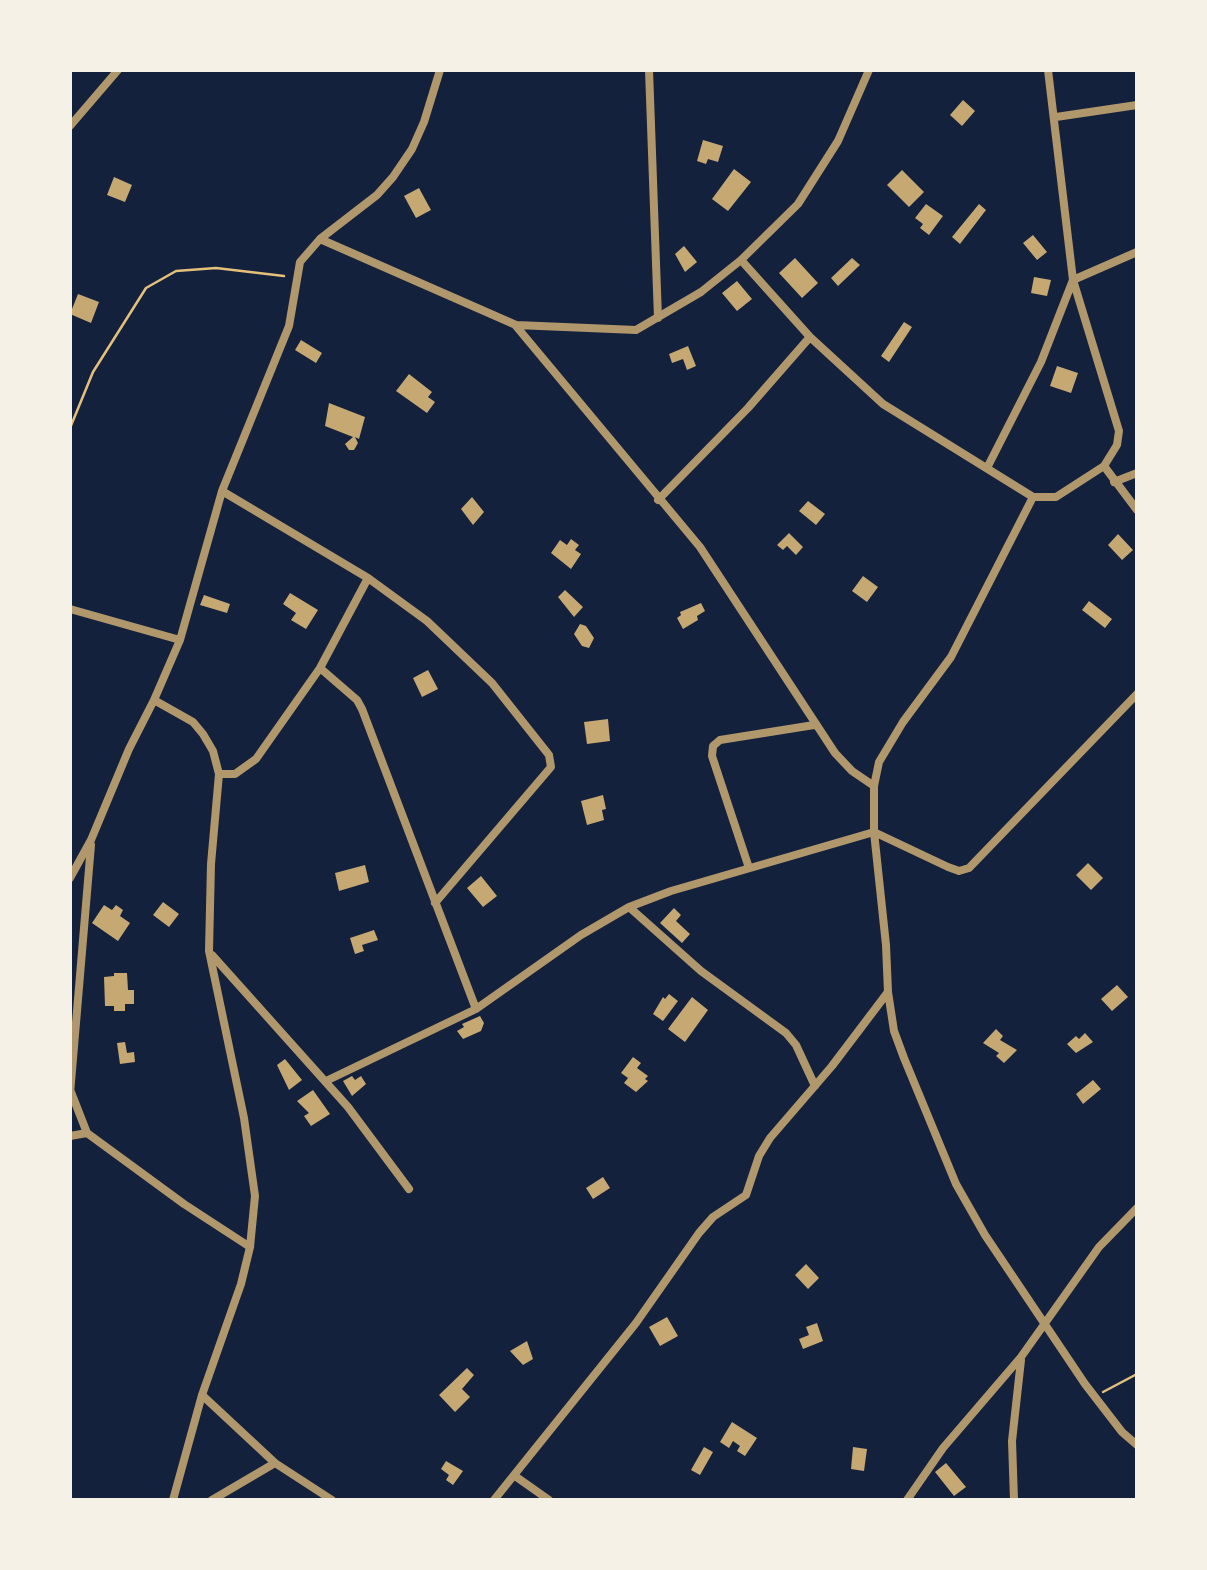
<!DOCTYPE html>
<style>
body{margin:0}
#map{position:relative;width:1207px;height:1570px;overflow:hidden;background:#14213d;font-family:"Noto Sans",sans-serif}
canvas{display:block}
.frame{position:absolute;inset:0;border:72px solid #f6f1e7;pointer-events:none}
</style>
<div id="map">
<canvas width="1207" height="1570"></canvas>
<div class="frame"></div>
</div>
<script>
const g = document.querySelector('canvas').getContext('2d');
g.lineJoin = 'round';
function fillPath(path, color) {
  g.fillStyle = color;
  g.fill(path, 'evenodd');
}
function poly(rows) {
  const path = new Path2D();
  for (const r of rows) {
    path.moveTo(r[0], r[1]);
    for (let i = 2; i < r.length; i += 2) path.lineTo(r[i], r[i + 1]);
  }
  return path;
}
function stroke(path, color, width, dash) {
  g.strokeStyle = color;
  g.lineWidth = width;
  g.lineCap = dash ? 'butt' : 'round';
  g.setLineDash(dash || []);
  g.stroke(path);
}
fillPath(poly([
 [963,100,975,111,962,126,950,115],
 [703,140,723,146,718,162,708,159,706,164,697,161],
 [734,169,751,182,728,211,712,199],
 [902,170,924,192,909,207,887,185],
 [114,177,132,185,125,202,107,195],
 [419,188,431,210,416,218,404,196],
 [926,204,943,216,929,235,920,228,923,224,915,218],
 [979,204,986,210,960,244,952,237],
 [1033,235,1047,252,1037,260,1023,243],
 [684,246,697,262,685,272,675,254],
 [795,258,818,283,802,298,779,273],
 [852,258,860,265,838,286,831,278],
 [1034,277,1051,280,1047,296,1031,293],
 [737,281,752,299,737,311,722,293],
 [78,294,99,302,91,323,70,314],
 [904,322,912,327,889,362,881,356],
 [301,340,322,353,316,363,295,350],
 [688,346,696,366,687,370,683,359,672,363,669,354],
 [1057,366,1078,373,1071,393,1050,386],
 [409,374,432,392,428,397,435,402,427,413,396,391],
 [329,403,365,417,359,439,355,437,358,443,354,450,349,450,345,444,353,437,325,426],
 [472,497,484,512,473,525,461,509],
 [808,501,825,514,816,525,799,511],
 [789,533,803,547,796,555,787,546,783,550,777,545],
 [1118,534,1133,550,1122,560,1108,545],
 [571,539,579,545,575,550,581,554,571,569,551,553,560,540,567,545],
 [863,576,878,587,867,602,852,591],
 [565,590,583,607,574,617,558,597],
 [290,593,318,610,306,629,291,620,296,613,283,604],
 [204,595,230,604,227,613,200,605],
 [1089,601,1112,619,1105,628,1082,610],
 [701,603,705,611,697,616,698,620,683,629,677,618,681,615,680,612],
 [580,624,586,626,594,638,589,648,582,646,574,634],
 [428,670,438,689,422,697,413,678],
 [608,719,610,741,587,744,584,722],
 [603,795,606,809,602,810,604,820,587,825,581,801],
 [1088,863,1103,878,1091,890,1076,875],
 [365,865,369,882,339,891,335,873],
 [481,876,497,896,483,907,467,888],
 [163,902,179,914,169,927,153,915],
 [104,905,112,910,116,905,123,910,120,916,130,923,118,941,92,923],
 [674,908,681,915,676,921,690,934,682,943,660,923],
 [374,930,378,940,362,945,364,951,355,954,350,938],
 [114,973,127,973,128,990,134,990,134,1004,125,1004,125,1011,114,1011,114,1006,105,1006,104,977,114,976],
 [1117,985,1128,997,1112,1011,1101,999],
 [669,994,678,1001,663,1021,653,1014,663,997,665,999],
 [692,997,708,1010,685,1042,668,1029],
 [480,1016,484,1023,481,1031,463,1039,457,1031,464,1027,462,1024],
 [996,1029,1003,1036,1000,1040,1017,1050,1004,1063,996,1056,999,1053,983,1043],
 [1085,1033,1093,1042,1076,1053,1067,1044,1076,1036,1079,1039],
 [125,1042,127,1053,134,1052,135,1062,120,1064,117,1043],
 [633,1057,641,1063,637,1068,648,1076,645,1079,648,1081,636,1092,624,1083,628,1078,621,1073],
 [285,1059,302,1080,289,1090,277,1065],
 [352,1076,355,1080,361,1076,366,1084,352,1096,343,1081],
 [1093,1080,1101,1089,1083,1104,1076,1094],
 [313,1090,330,1114,311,1126,304,1116,309,1113,297,1101],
 [603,1177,610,1188,593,1199,586,1188],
 [806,1264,819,1278,808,1289,795,1275],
 [667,1317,678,1336,660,1346,649,1327],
 [817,1323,823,1341,803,1349,799,1339,809,1335,806,1327],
 [527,1341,533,1359,523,1365,510,1351],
 [467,1368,474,1375,462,1389,470,1397,455,1412,439,1395],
 [732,1422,757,1438,745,1456,737,1451,740,1446,733,1441,729,1448,720,1442],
 [704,1447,713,1452,700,1475,691,1470],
 [853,1447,867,1449,864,1471,851,1469],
 [446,1461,463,1471,453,1485,446,1480,449,1475,441,1469],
 [946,1463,966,1487,954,1496,935,1472]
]), '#c6a872');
stroke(poly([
 [70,428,93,372,146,288,176,271,216,268,284,276],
 [1103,1392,1137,1374]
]), '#e5c07b', 2.5);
stroke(poly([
 [649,70,658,318],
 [1056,117,1137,105],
 [70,126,118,70],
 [320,239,516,325,636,330,701,292,741,260,798,204,838,141,869,70],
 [516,326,700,547,835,753,852,771,874,786],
 [1104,466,1117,445,1119,431,1073,280,1137,252],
 [987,468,1041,362,1073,280,1048,70],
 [1114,482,1137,473],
 [222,491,368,578,427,621,492,683,549,755,551,767,435,903],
 [1033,497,1056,497,1104,466,1137,510],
 [658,500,748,408,810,337],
 [70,609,180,640],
 [320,668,357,700,362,709,476,1009],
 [154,700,193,722,203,734,213,751,219,774,211,864,209,951,244,1118,255,1196,250,1247,241,1284,202,1395,173,1500],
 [219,774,235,774,256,759,320,668,368,578],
 [749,868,712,756,713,746,720,740,814,725],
 [70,878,91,840,129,749,154,700,180,640,222,491,289,326,300,262,320,239,377,195,393,177,412,149,424,122,440,70],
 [629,907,701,971,786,1033,796,1045,815,1086],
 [212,955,348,1107,409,1189],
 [888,992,894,1031,904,1058,956,1184,985,1235,1085,1384,1122,1432,1137,1445],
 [326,1081,476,1009,581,935,629,907,671,891,874,832,948,867,959,871,969,868,1137,694],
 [71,1092,87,1133],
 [70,1094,91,845],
 [70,1136,87,1133,184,1204,250,1247],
 [202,1395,275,1463],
 [515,1476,549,1500],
 [212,1500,275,1463,332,1500],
 [494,1500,636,1323,699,1233,713,1217,746,1195,759,1156,770,1138,832,1066,888,992,886,945,874,832,874,786,879,762,903,722,951,657,1033,497,883,404,810,337,741,260],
 [907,1500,943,1448,1021,1357,1099,1247,1137,1208],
 [1014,1500,1012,1441,1021,1360]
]), '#b1986c', 8);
</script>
